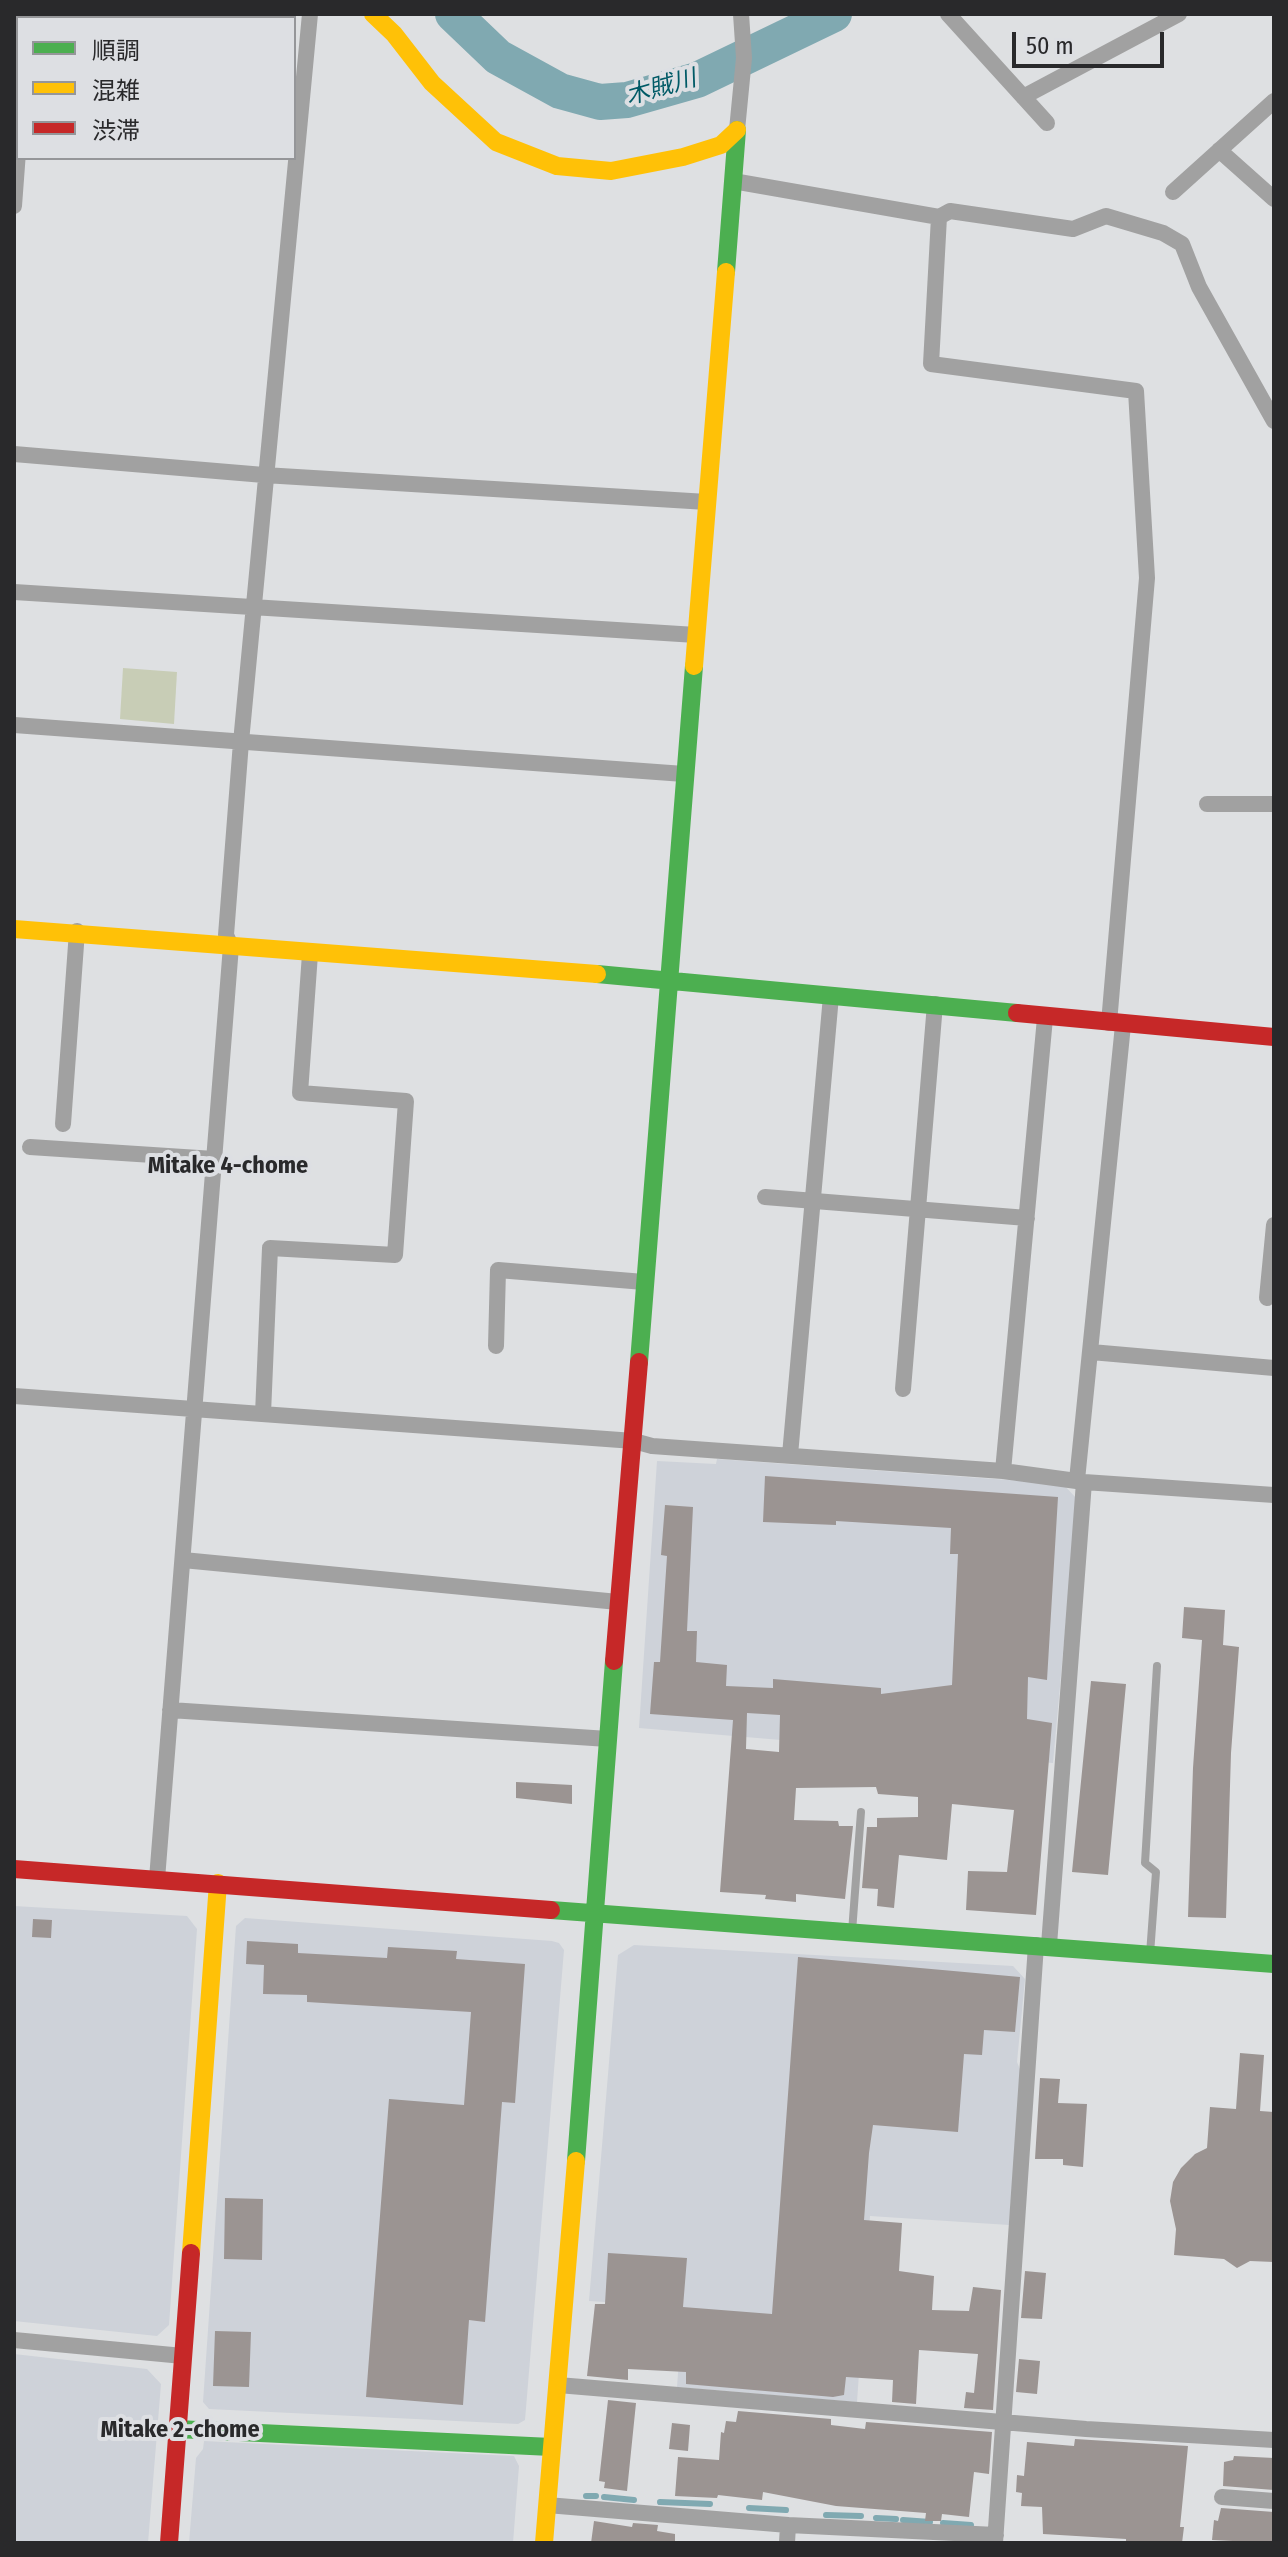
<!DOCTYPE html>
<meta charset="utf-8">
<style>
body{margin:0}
#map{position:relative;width:1288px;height:2557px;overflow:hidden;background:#dee0e2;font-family:"Fira Sans Condensed","Noto Sans JP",sans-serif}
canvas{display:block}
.frame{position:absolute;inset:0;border:16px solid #29292b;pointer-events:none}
.legend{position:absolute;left:16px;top:16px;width:280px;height:144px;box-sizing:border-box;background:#dddfe3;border:2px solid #959699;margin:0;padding:10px 14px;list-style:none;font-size:24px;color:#29292b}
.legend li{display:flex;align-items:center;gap:16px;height:40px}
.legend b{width:40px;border:2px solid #959699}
.scale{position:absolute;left:1012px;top:32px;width:152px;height:36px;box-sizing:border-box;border:4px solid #29292b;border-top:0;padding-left:10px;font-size:24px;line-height:28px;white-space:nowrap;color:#29292b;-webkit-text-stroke:6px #dddfe3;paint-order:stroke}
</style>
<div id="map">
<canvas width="1288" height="2557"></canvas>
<div class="frame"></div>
<ul class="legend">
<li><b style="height:10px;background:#4caf50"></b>順調</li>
<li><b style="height:10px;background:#ffc107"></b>混雑</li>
<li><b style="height:10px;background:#c62828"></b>渋滞</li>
</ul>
<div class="scale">50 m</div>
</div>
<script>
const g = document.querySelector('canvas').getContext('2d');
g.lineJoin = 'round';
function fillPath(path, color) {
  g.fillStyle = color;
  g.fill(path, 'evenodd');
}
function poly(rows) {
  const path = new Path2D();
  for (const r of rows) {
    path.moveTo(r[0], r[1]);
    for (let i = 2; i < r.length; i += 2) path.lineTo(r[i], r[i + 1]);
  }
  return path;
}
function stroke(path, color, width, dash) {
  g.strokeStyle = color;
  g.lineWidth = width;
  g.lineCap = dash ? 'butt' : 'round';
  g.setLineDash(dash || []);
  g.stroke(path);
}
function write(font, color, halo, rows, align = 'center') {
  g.font = font + ' "Fira Sans Condensed","Noto Sans JP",sans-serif';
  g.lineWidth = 8;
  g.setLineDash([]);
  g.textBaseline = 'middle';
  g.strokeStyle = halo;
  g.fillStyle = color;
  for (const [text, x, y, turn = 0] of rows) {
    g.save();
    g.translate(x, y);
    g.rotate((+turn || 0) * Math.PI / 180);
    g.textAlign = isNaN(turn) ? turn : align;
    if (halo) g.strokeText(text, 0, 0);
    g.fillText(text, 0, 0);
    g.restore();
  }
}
fillPath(poly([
 [717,1459,1063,1484,1077,1499,1053,1763,639,1728,657,1461,716,1464],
 [14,1906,187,1916,197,1929,169,2325,157,2336,14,2321],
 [245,1918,552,1941,559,1943,564,1950,525,2420,518,2424,209,2409,203,2402,236,1926],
 [634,1945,1013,1966,1025,1979,1017,2062,1021,2072,1009,2225,870,2216,857,2402,677,2387,683,2307,589,2301,618,1955],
 [14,2354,147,2369,161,2384,148,2543,14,2543],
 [204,2441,514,2456,519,2466,513,2543,189,2543,196,2458,203,2449]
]), '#ced2d9');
fillPath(poly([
 [123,668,177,672,174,724,120,719]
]), '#c8cdb6');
stroke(poly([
 [586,2496,596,2496],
 [604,2497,634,2500],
 [660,2502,710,2504],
 [749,2508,786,2510],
 [826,2515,861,2516],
 [876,2518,896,2519],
 [903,2520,930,2522],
 [943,2523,971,2525]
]), '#80a9b1', 6);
stroke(poly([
 [453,14,498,57,560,91,600,102,627,100,697,80,834,14]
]), '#80a9b1', 36);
fillPath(poly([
 [765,1476,1058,1497,1047,1680,1028,1677,1027,1719,1052,1723,1036,1915,966,1910,968,1871,1007,1872,1014,1810,952,1804,947,1860,899,1855,894,1908,877,1906,878,1889,862,1888,867,1827,877,1827,877,1818,918,1817,918,1797,878,1794,876,1787,796,1788,794,1820,838,1821,839,1826,853,1826,845,1899,796,1894,796,1902,765,1899,766,1895,720,1892,733,1720,650,1714,654,1662,660,1662,667,1556,661,1555,665,1505,693,1507,687,1631,697,1631,696,1662,727,1665,726,1686,773,1688,773,1679,881,1688,881,1694,952,1685,958,1554,950,1554,951,1528,836,1521,836,1525,763,1522],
 [747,1713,780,1715,779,1752,746,1749],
 [1184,1607,1225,1610,1223,1645,1239,1647,1231,1753,1226,1918,1188,1917,1193,1768,1202,1640,1182,1638],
 [1091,1681,1126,1684,1108,1875,1072,1872],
 [516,1782,572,1785,572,1804,516,1798],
 [33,1919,52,1920,51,1938,32,1937],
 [247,1941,298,1944,298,1953,387,1958,388,1947,457,1951,456,1959,525,1964,515,2103,502,2102,485,2322,469,2320,463,2405,366,2397,389,2099,464,2105,471,2012,307,2002,307,1995,263,1994,264,1965,246,1964],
 [798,1957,1020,1977,1015,2032,984,2030,982,2055,964,2054,958,2132,873,2125,869,2153,864,2220,902,2223,899,2271,934,2276,932,2310,969,2311,973,2287,1001,2290,993,2410,964,2408,966,2392,974,2393,978,2354,919,2350,916,2404,892,2402,893,2380,846,2377,844,2395,833,2397,686,2384,686,2372,628,2369,628,2380,587,2376,595,2304,605,2304,608,2253,687,2258,683,2307,772,2314],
 [1240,2053,1264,2055,1260,2111,1274,2112,1274,2262,1250,2261,1237,2268,1224,2259,1174,2255,1176,2229,1170,2201,1173,2182,1181,2168,1195,2154,1207,2148,1210,2107,1236,2109],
 [1040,2078,1060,2079,1058,2103,1087,2104,1083,2167,1063,2165,1063,2159,1035,2159],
 [225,2198,263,2199,262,2260,224,2259],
 [1025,2271,1046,2273,1042,2319,1021,2318],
 [215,2331,251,2332,249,2387,213,2386],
 [1019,2359,1040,2361,1037,2394,1016,2392],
 [608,2400,636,2403,627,2491,604,2488,605,2482,599,2481],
 [738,2411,831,2419,831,2425,865,2429,866,2422,992,2432,989,2474,974,2472,969,2517,942,2514,941,2521,925,2521,926,2513,836,2506,763,2492,762,2500,718,2495,717,2498,675,2496,678,2457,719,2460,721,2432,724,2433,726,2421,736,2422],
 [672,2423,690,2425,688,2451,669,2449],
 [1075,2439,1188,2446,1180,2527,1184,2527,1182,2543,1126,2543,1126,2539,1043,2534,1042,2507,1021,2506,1022,2493,1016,2492,1017,2475,1024,2476,1027,2442,1074,2446],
 [1234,2456,1274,2458,1274,2490,1223,2486,1224,2462,1233,2460],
 [1221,2508,1274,2512,1274,2543,1212,2540,1214,2520,1218,2521],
 [594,2521,632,2527,633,2523,658,2525,657,2531,675,2534,675,2543,591,2543]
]), '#9b9492');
stroke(poly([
 [852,1932,861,1812],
 [1150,1954,1156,1872,1145,1863,1157,1666]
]), '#a1a1a1', 8);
stroke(poly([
 [948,14,1047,123],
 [28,18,28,14],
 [1023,97,1179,14],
 [737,130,744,58,741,14],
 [1219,150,1274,199],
 [733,181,939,217,950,211,1073,229,1106,216,1163,233,1182,244,1199,287,1274,421],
 [1173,192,1274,101],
 [14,206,18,152],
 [939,217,931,364,1136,391,1147,578,1109,1023],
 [14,454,264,475,707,502],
 [14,592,696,635],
 [14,725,684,774],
 [1207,804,1274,804],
 [63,1124,77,931],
 [30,1147,214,1159],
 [765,1197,1027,1218],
 [1267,1298,1274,1225],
 [496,1346,498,1270,644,1282],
 [1091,1352,1274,1368],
 [903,1389,935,1004],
 [14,1396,634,1441,652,1446,1003,1471,1084,1482,1274,1495],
 [263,1414,270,1248,395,1255,406,1101,300,1093,310,954],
 [790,1455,831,996],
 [1003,1471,1045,1018],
 [1077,1480,1123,1025],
 [183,1560,618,1602],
 [170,1710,608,1739],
 [157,1879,231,946,226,935,241,742,310,14],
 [1049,1945,1084,1482],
 [14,2340,183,2356],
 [558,2385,1086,2429,1274,2440],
 [1222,2497,1274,2501],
 [547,2505,788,2525],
 [787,2543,788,2525,996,2535],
 [995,2543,1036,1945]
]), '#a1a1a1', 16);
stroke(poly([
 [726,272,737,130],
 [597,974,1017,1013],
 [639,1362,694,666],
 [551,1910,1274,1964],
 [576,2161,614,1661],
 [177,2429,551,2447]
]), '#4caf50', 18);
stroke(poly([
 [373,14,394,34,432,83,496,142,557,166,611,171,683,157,721,145,737,130],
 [694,666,726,272],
 [14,929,597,974],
 [191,2253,218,1883],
 [544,2543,576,2161]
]), '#ffc107', 18);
stroke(poly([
 [1017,1013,1274,1037],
 [614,1661,639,1362],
 [14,1869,551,1910],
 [169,2543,191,2253]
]), '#c62828', 18);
write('italic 24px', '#005a66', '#dddfe3', [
 ["木賊川",661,88,-16]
]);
write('bold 24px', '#29292b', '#dddfe3', [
 ["Mitake 4-chome",228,1166],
 ["Mitake 2-chome",180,2430]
]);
</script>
